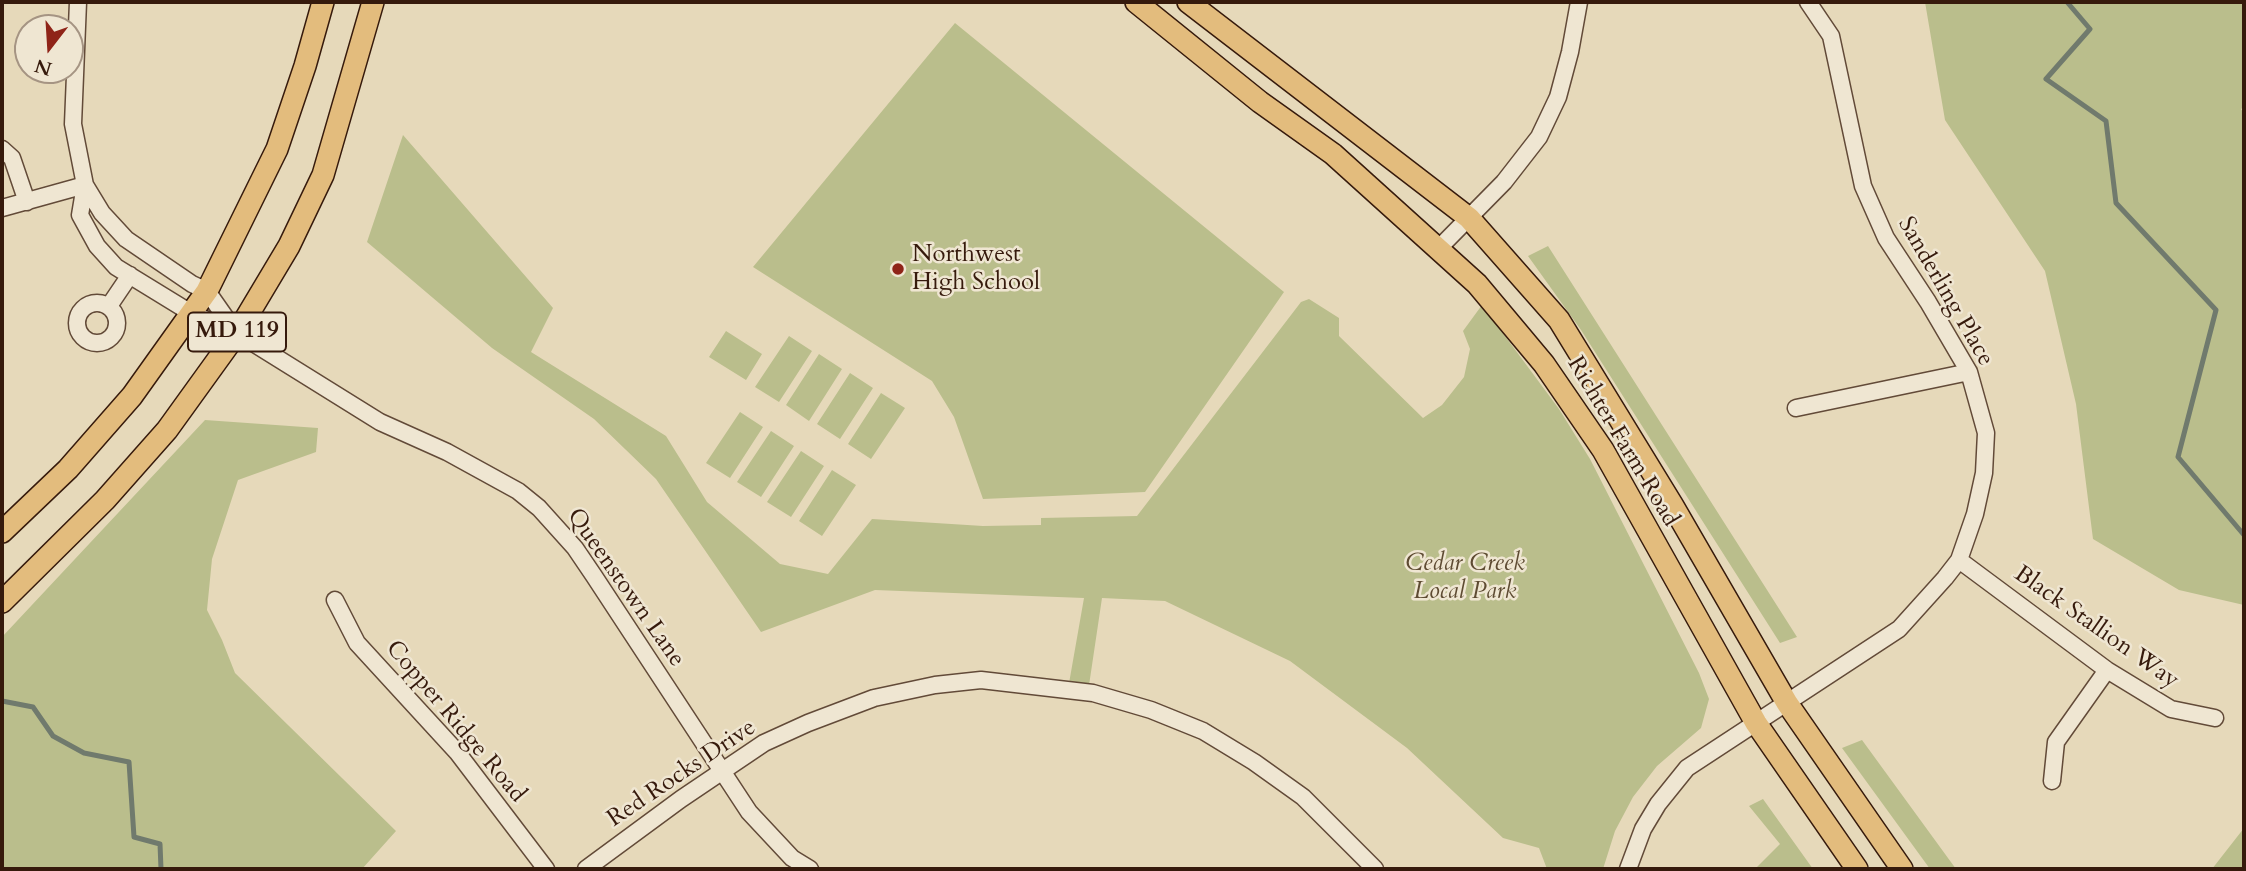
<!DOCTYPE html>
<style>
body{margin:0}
#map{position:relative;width:2246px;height:871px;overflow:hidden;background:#e6d9ba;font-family:Cardo,serif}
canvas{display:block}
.frame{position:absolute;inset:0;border:4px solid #361a0c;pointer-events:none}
.north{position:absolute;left:14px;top:14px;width:70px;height:70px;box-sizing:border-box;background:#efe6d2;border:2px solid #a59483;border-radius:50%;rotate:197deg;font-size:19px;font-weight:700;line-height:28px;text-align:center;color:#361a0c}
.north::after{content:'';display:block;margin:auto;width:24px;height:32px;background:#8f2418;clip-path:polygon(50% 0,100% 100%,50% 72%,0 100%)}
</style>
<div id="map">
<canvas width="2246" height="871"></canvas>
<div class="frame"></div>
<div class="north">N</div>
</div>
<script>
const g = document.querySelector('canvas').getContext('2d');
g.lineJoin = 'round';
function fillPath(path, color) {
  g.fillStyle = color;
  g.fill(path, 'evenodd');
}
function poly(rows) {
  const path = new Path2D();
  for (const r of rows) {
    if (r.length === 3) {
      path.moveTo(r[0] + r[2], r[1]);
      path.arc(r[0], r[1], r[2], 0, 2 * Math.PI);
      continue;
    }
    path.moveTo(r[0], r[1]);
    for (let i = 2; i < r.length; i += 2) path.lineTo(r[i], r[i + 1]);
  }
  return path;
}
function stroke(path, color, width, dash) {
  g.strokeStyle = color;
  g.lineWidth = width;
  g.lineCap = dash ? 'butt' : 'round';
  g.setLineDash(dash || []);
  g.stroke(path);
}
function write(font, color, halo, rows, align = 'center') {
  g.font = font + ' Cardo,serif';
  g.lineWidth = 5;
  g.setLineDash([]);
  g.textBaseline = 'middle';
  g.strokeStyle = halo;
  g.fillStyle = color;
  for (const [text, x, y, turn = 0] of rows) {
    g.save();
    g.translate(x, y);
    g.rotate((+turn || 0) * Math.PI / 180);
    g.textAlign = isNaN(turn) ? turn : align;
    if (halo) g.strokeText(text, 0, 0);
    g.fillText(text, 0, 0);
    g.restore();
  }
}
fillPath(poly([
 [1925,2,2244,2,2244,107,2241,109,2244,114,2244,605,2179,590,2093,539,2076,404,2045,271,1945,120],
 [955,23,1284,292,1145,492,983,499,954,417,932,381,753,267],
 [403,135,553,308,531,352,666,436,707,502,780,564,828,574,872,519,983,526,1041,525,1041,518,1137,516,1301,302,1309,299,1339,318,1339,336,1423,418,1442,405,1464,377,1470,349,1463,331,1482,305,1559,409,1590,459,1699,673,1709,699,1701,728,1657,766,1633,797,1615,831,1603,869,1547,869,1539,848,1503,838,1407,748,1290,661,1165,601,1102,598,1088,692,1068,689,1084,598,875,590,761,632,656,479,594,419,492,348,367,242],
 [1548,246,1797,637,1780,643,1581,330,1528,256],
 [726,331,762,354,746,380,709,357],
 [789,336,812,351,779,402,755,387],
 [819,354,842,369,809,421,786,405],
 [850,373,873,388,840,439,817,424],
 [881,393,905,408,871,459,848,444],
 [740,412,763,427,730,478,706,463],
 [205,420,318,428,316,452,238,480,212,559,207,610,222,640,235,673,396,831,362,869,2,869,2,637],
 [771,431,794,446,761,497,737,482],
 [801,451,824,466,791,517,767,502],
 [832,470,856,485,822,536,799,521],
 [1862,740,1956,869,1930,869,1842,748],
 [1763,799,1813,869,1755,869,1780,844,1749,806],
 [2244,828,2244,869,2212,869]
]), '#babe8c');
stroke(poly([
 [2067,2,2090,29,2046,79,2106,121,2116,203,2216,310,2178,457,2244,535],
 [2,701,33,707,53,736,84,753,129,762,134,837,160,844,161,869]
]), '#707a6d', 5);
const minor = poly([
 [78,2,73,124,85,185,80,215,97,246,116,267,191,313,237,333,380,422,447,452,518,491,539,508,575,548,594,576,749,812,792,858,810,869],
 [2,149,12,158,27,202],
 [85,185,102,213,126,239,192,284,207,291,235,331],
 [2,208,85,185],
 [1439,248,1504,182,1539,137,1558,97,1570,52,1579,2],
 [97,323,20],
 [109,306,130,275],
 [1796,408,1969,372],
 [1959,560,2107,670,2171,709,2215,718],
 [335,600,357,643,457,752,546,869],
 [2052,781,2056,742,2107,670],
 [586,869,681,799,764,743,808,723,874,698,935,685,981,680,1093,693,1151,710,1203,731,1254,762,1303,797,1375,869],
 [1628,869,1643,829,1658,804,1687,768,1899,629,1945,578,1959,560,1975,514,1984,473,1986,433,1969,372,1928,302,1886,238,1863,186,1831,36,1808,2]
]);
const major = poly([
 [1136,2,1260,102,1333,154,1477,284,1544,364,1603,450,1756,723,1857,869],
 [1188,2,1469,218,1559,320,1673,506,1787,703,1902,869],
 [2,532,68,469,132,396,207,291,277,149,305,66,323,2],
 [2,602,105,500,167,430,237,333,289,246,323,175,373,2]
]);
stroke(minor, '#624a38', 19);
stroke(major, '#361a0c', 24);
stroke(minor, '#efe6d2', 16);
stroke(major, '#e3bc7d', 21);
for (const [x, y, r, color] of [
 [898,269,7,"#8f2418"]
]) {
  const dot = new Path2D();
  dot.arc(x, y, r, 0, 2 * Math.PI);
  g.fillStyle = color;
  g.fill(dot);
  stroke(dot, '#efe6d2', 2.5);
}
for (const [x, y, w] of [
 [237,332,98]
]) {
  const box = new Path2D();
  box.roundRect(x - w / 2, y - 19.5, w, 39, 5);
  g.fillStyle = '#efe6d2';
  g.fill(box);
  stroke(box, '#361a0c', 2);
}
write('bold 23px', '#361a0c', null, [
 ["MD 119",237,332]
]);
write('24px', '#361a0c', '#efe6d2', [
 ["Northwest",912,255],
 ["High School",912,283]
], 'left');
write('24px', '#361a0c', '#efe6d2', [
 ["Sanderling Place",1945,292,60],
 ["Richter Farm Road",1622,442,59],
 ["Queenstown Lane",625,588,55],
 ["Black Stallion Way",2096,628,35],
 ["Copper Ridge Road",455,722,50],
 ["Red Rocks Drive",682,774,-34]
]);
write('italic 24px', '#5e4b32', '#efe6d2', [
 ["Cedar Creek",1465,564],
 ["Local Park",1465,592]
]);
</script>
